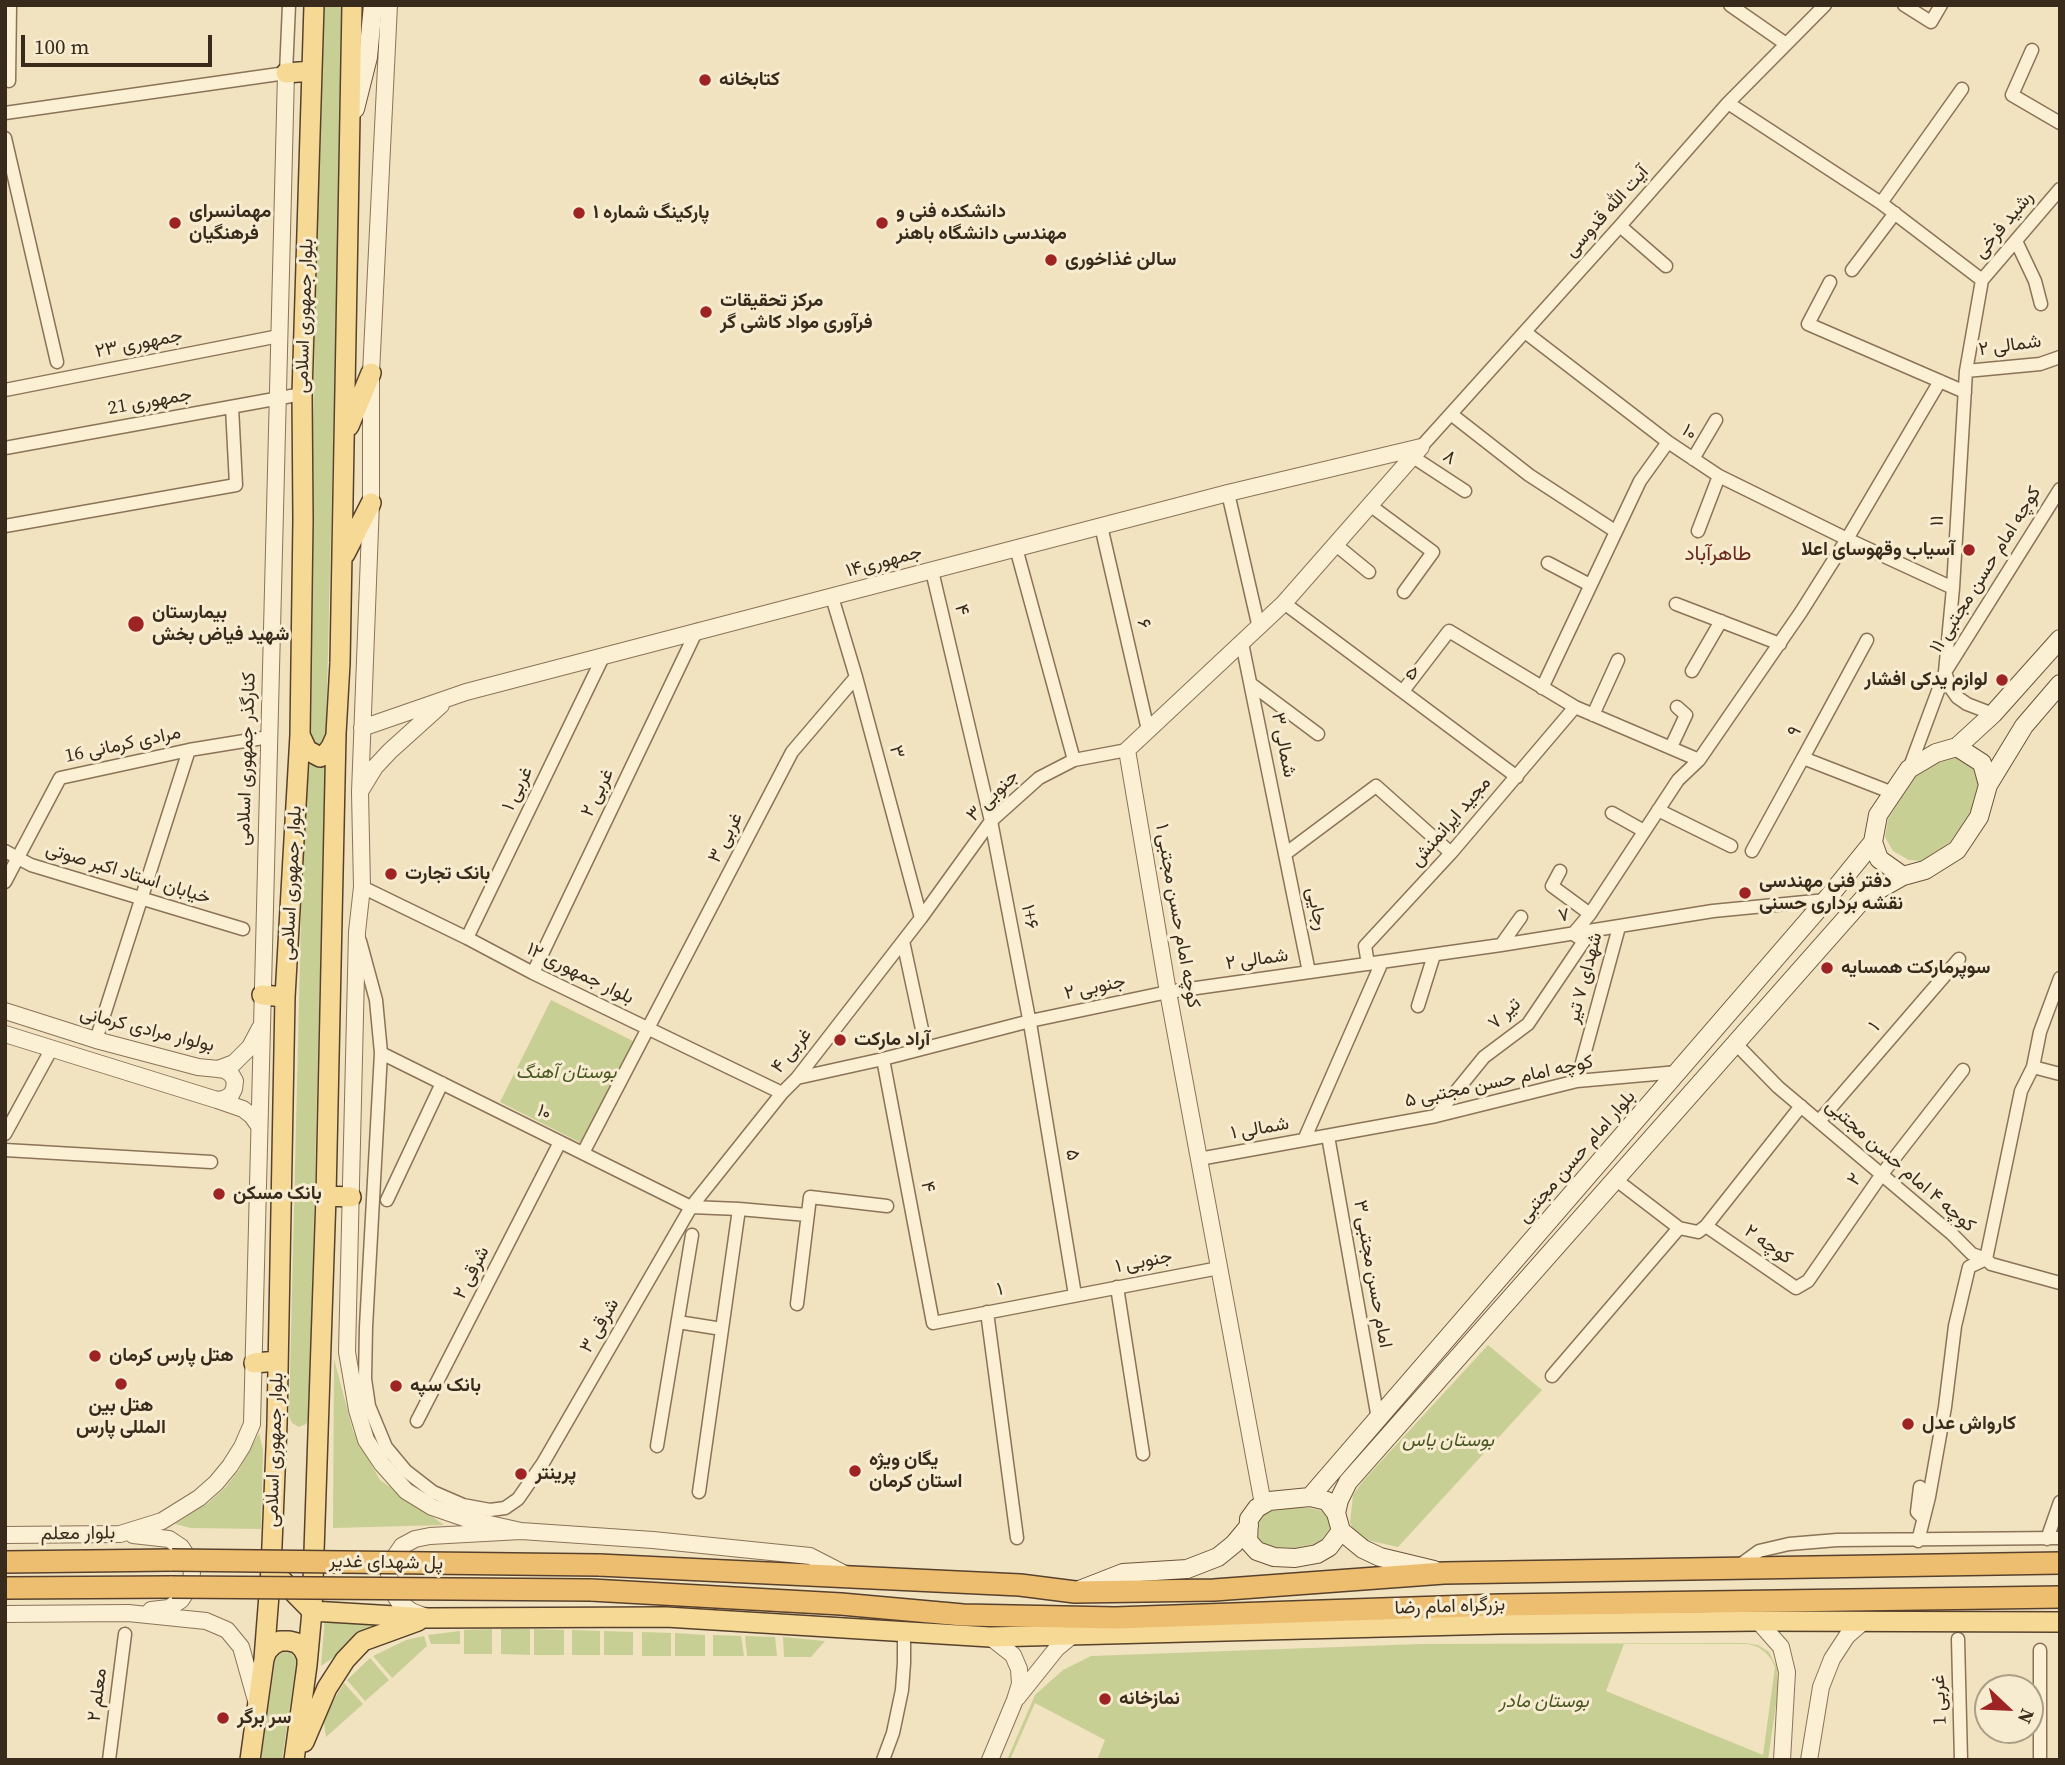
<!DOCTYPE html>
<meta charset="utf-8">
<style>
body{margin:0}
#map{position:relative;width:2065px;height:1765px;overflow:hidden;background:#f1e2c0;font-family:"Source Serif 4",serif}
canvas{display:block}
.frame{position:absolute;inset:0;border:7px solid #392b1c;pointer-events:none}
.north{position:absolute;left:1974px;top:1674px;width:70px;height:70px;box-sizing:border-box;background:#f7ecd0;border:2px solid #ab9f88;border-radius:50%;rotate:113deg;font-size:19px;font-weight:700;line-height:28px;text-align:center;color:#392b1c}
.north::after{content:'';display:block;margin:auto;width:24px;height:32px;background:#9e2323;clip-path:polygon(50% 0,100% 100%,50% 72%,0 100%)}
.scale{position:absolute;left:21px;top:35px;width:191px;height:32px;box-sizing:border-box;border:4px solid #392b1c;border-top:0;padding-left:9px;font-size:21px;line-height:24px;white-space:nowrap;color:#392b1c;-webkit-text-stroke:5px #f7ecd0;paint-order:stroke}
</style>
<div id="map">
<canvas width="2065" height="1765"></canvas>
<div class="frame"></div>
<div class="north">N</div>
<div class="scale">100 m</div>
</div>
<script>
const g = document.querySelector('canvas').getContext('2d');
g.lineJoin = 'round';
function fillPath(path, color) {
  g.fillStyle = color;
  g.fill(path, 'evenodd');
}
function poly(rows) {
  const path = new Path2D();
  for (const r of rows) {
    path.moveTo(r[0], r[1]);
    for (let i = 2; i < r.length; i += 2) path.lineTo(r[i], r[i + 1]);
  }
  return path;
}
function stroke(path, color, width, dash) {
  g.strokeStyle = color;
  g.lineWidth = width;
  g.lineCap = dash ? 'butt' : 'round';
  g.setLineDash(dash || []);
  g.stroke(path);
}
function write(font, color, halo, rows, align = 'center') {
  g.font = font + ' "Source Serif 4",Vazirmatn,serif';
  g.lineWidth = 6;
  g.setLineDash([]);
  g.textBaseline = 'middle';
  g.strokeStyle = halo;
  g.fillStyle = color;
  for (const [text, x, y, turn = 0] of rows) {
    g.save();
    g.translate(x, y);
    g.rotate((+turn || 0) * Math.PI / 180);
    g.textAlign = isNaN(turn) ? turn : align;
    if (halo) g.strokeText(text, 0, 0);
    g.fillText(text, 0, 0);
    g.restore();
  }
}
fillPath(poly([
 [323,5,344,5,309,1416,306,1424,299,1427,292,1423,289,1416],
 [1955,757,1973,769,1978,785,1970,813,1950,842,1922,861,1909,860,1893,851,1885,837,1888,819,1916,776,1940,762],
 [551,1000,633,1041,581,1143,500,1102],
 [1488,1345,1542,1390,1398,1547,1358,1538,1350,1523,1353,1495,1363,1481],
 [334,1359,353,1431,380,1480,444,1525,333,1528],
 [259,1433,263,1450,261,1529,191,1528,175,1524,208,1503,225,1488,239,1470],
 [1291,1508,1309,1508,1322,1511,1329,1518,1330,1529,1322,1539,1314,1544,1294,1548,1276,1547,1263,1543,1258,1537,1259,1523,1264,1515,1272,1511],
 [325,1616,386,1621,321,1666],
 [492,1629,492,1654,464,1654,464,1630],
 [501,1629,530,1629,530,1655,501,1654],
 [534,1629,564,1630,564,1655,534,1655],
 [572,1630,600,1631,600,1655,572,1655],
 [460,1631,460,1644,431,1644,428,1635],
 [604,1631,633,1632,633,1655,604,1655],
 [642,1632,671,1633,671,1656,642,1656],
 [675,1633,705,1635,705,1656,675,1656],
 [713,1635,741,1636,744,1656,713,1656],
 [424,1636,427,1646,392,1678,373,1656,406,1640],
 [745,1636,775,1637,777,1656,747,1656],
 [783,1637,825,1641,811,1657,784,1657],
 [1746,1643,1758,1645,1769,1652,1777,1668,1778,1690,1768,1760,1097,1760,1105,1740,1035,1703,1010,1760,1007,1760,1035,1695,1063,1670,1091,1656,1420,1644],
 [1624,1644,1748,1644,1758,1647,1765,1652,1771,1659,1775,1667,1763,1755,1606,1691],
 [283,1652,291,1653,296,1660,296,1664,282,1760,261,1760,275,1661,277,1657],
 [370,1658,389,1680,365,1701,347,1680],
 [344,1683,363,1704,326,1737,324,1722,329,1708]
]), '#c8cf94');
const minor = poly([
 [1730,5,1786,44],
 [1904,5,1931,22,1941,5],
 [2032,50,2012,95,2060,123],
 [9,81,10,5],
 [1728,103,1881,203,1982,280],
 [5,113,286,73,289,5],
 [5,138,57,362],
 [1881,203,1962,89],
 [1620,226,1666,266],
 [2016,241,2035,281,2041,304],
 [1852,270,1895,213],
 [1830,282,1808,324,1965,392],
 [1525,332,1668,442,1719,476,1847,539,1953,588],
 [1966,371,2040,364,2060,357],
 [5,390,279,336],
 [1451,414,1529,475,1615,531],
 [1421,447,1620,226,1728,103,1825,5],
 [5,448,302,394],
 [1413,457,1465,491],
 [1693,459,1716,420],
 [1228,493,1259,628],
 [1371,506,1433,552,1404,592],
 [5,526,236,485,232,407],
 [1101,526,1148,730],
 [1698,531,1719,476],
 [1336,545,1369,572],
 [1016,548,1074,760],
 [1548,563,1590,585],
 [932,571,991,821,1031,1029,1075,1295],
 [832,597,856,677,921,918],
 [1284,603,1517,777],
 [1676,604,1780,644],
 [1867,640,1803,758,1893,793],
 [1242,643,1309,972],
 [1947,669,2060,489],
 [1692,671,1721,621],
 [1945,672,1950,687,1957,697,1967,704,1993,714],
 [1251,684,1318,734],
 [1542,688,1640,481,1668,442],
 [1403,691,1449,631,1575,707,1699,760],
 [1593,715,1618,660],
 [1671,747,1686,715,1677,707],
 [1909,769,1945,672,1953,588,1966,371,1982,280,2060,189],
 [1658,810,1731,846],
 [1612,813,1644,831],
 [5,851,31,865,243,929],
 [1752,851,1803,758],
 [1285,854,1376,786,1451,853],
 [1560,871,1552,886,1590,914],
 [5,882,60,778,189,750,269,737],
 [362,887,467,938,533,973,782,1093],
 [467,938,603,657],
 [360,941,376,1000,381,1053,366,1327,365,1379,369,1406,386,1447,406,1471,433,1492,463,1505,490,1510,505,1508,518,1499,543,1463,691,1207,782,1093,797,1078,921,918,991,821,1039,778,1074,760,1127,750],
 [903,941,926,1048],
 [1501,945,1521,917],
 [1368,964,1365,946,1451,853,1575,707],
 [533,973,697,630],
 [1418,1006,1434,955],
 [96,1040,189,750],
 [1736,1044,1778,1087,1952,1234,1972,1254,1986,1259,1991,1264,2060,1283],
 [381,1053,691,1207,739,1209,807,1215],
 [883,1059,933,1323,1219,1268],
 [2033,1067,2060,1074],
 [797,1078,883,1059,1030,1021,1168,992,1501,945,1713,911,1826,900],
 [1577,1081,1619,927],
 [1436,1116,1484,1057,1528,1024,1584,941,1573,934,1590,914,1678,780,1699,760,1801,612,1847,539,1940,381],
 [1820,1120,1959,959],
 [5,1134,51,1050],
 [1328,1136,1378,1419],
 [1304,1140,1382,962],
 [5,1150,211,1162],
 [583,1153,792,752,856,677],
 [1199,1159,1436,1116,1577,1081,1678,1072],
 [1615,1179,1679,1228,1698,1232,1706,1226,1801,1106],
 [387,1200,442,1083],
 [1706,1226,1796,1288,1808,1281,1882,1174,1963,1070],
 [1117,1287,1143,1454],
 [797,1304,810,1197,887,1206],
 [987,1312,1017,1538],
 [678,1322,722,1329],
 [1552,1376,1679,1228],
 [417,1421,560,1142],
 [657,1446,692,1235],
 [1920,1487,1917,1512,1923,1518],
 [699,1492,739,1209],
 [2047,1539,2060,1502],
 [1918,1541,1929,1497,1945,1407,1955,1326,1969,1267,1986,1259,2021,1091,2033,1067,2040,1032,2060,978],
 [1737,1567,1759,1551,1789,1544,1837,1540,2060,1538],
 [1958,1639,1961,1760],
 [2040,1650,2040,1760],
 [109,1760,125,1634],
 [883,1760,893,1733,902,1690,904,1663,904,1631]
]);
const tertiary = poly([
 [389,5,371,373,371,503,360,792,362,887,357,932,347,1352,357,1410,366,1440,382,1464,406,1491,432,1507,467,1519,521,1531],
 [362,728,466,692,1228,493,1421,447],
 [361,790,375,767,390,751,441,705],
 [5,1011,96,1040,198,1067,218,1069,234,1063,250,1047,260,1028],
 [5,1034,217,1100,243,1109,252,1116,259,1126],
 [217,1100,224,1099,231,1095,234,1089,235,1081,231,1074,225,1070,218,1069],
 [1263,1504,1168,992,1127,750,1284,603,1421,447],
 [5,1535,120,1534,162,1521,199,1498,216,1483,230,1466,242,1447,252,1424,286,73],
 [133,1535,169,1539,181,1547,189,1559,192,1573,189,1588,181,1600,169,1608,151,1610],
 [5,1614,128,1613,206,1621,227,1630,241,1647,257,1704],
 [426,1617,411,1611,399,1602,391,1589,389,1574,393,1559,402,1546,415,1539,430,1536,521,1531,653,1540,810,1556,847,1575],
 [1758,1621,1781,1647,1787,1672,1782,1760],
 [990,1637,1013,1655,1019,1669,1020,1684,1015,1700,990,1760],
 [1017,1698,1057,1648,1074,1634],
 [1809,1760,1821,1687,1832,1659,1847,1636,1863,1622]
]);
const secondary = poly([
 [355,109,368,57,373,5],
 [1957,747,1993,714,2060,639],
 [1988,785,2024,726,2060,684],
 [1310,1497,1826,900,1873,842,1878,815,1909,769,1936,753,1957,747,1982,763,1988,785,1979,817,1957,850,1925,870,1903,876,1879,859,1873,842],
 [1310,1497,1327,1501,1336,1513,1341,1531,1329,1547,1317,1554,1295,1558,1274,1557,1257,1551,1248,1541,1249,1519,1257,1508,1269,1501,1310,1497],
 [1336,1513,1339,1500,1348,1482,1864,898,1903,876],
 [1341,1531,1363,1549,1380,1557,1434,1570],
 [1082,1589,1123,1573,1187,1569,1218,1557,1234,1544,1249,1526]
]);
const primary = poly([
 [286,73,312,71],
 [349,426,371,373],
 [345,554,371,503],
 [300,735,307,750,320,757,325,755,331,747,336,736],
 [262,995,285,997],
 [326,1196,351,1197],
 [254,1363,278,1361],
 [271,1569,312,1611,428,1618,666,1617,990,1637,1500,1624,1758,1621,2060,1622],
 [264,1659,267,1651,273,1645,280,1641,289,1641,297,1643,303,1649,307,1657,307,1664],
 [304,1742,327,1688,345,1660,363,1641,418,1621],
 [250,1760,264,1659,271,1569,277,1424,285,997,300,735,303,520,302,394,314,5],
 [294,1760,307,1665,312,1611,326,1196,336,734,340,663,352,5]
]);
const trunk = poly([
 [5,1562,172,1560],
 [599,1565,1020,1585,1075,1592,1214,1590,1444,1573,2060,1563],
 [5,1588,172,1587],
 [591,1590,841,1604,963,1615,1115,1618,1500,1605,2060,1597]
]);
stroke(minor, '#8b7357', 15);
stroke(tertiary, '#8b7357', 18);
stroke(secondary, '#6d543a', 20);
stroke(primary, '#58412c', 22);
stroke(trunk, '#58412c', 24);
stroke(minor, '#fbefd4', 12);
stroke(tertiary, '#fbefd4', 16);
stroke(secondary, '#fbefd4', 18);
stroke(primary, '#f6d995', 19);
stroke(trunk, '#eebe70', 21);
const trunkBridge = poly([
 [172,1560,599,1565],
 [172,1587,591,1590]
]);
stroke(trunkBridge, '#58412c', 24, []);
stroke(trunkBridge, '#eebe70', 21);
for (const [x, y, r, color] of [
 [705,80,7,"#9e2323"],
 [579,213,7,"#9e2323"],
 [175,223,7,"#9e2323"],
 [882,223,7,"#9e2323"],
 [1051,260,7,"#9e2323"],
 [706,312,7,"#9e2323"],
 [1969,550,7,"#9e2323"],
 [136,624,9,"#9e2323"],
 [2002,680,7,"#9e2323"],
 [391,874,7,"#9e2323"],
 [1745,893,7,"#9e2323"],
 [1827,968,7,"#9e2323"],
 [840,1040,7,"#9e2323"],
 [219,1194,7,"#9e2323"],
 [95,1356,7,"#9e2323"],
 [121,1384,7,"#9e2323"],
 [396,1386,7,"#9e2323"],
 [1908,1424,7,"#9e2323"],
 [855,1471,7,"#9e2323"],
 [521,1474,7,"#9e2323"],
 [1105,1699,7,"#9e2323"],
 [223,1718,7,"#9e2323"]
]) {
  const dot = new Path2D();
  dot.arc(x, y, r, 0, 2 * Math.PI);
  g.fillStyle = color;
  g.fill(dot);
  stroke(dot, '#f7ecd0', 2.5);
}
write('bold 19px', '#392b1c', '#f7ecd0', [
 ["کتابخانه",719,80],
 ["مهمانسرای",189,212],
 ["فرهنگیان",189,234],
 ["دانشکده فنی و",896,212],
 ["مهندسی دانشگاه باهنر",896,234],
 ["پارکینگ شماره ۱",593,213],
 ["سالن غذاخوری",1065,260],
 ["مرکز تحقیقات",720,301],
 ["فرآوری مواد کاشی گر",720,323],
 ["آسیاب وقهوسای اعلا",1955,550,"right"],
 ["بیمارستان",152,613],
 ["شهید فیاض بخش",152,635],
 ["لوازم یدکی افشار",1988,680,"right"],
 ["بانک تجارت",405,874],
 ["دفتر فنی مهندسی",1759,882],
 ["نقشه برداری حسنی",1759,904],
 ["سوپرمارکت همسایه",1841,968],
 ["آراد مارکت",854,1040],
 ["بانک مسکن",233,1194],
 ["هتل پارس کرمان",109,1356],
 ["بانک سپه",410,1386],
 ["هتل بین",121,1406,"center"],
 ["المللی پارس",121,1428,"center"],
 ["کارواش عدل",1922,1424],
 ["یگان ویژه",869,1460],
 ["استان کرمان",869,1482],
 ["پرینتر",535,1474],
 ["نمازخانه",1119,1699],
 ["سر برگر",237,1718]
], 'left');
write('19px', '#392b1c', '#f7ecd0', [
 ["آیت الله قدوسی",1607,212,-48],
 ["رشید فرخی",2004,225,-50],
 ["بلوار جمهوری اسلامی",305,316,-88],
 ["۲۳ جمهوری",139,344,-11],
 ["۲ شمالی",2010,346,-8],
 ["جمهوری 21",150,402,-10],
 ["۱۰",1689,433,35],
 ["۸",1449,458,33],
 ["۱۱",1938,521,-86],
 ["جمهوری۱۴",884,562,-15],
 ["کوچه امام حسن مجتبی ۱۱",1986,570,-58],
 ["۴",961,610,77],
 ["۶",1143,624,77],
 ["۵",1412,674,37],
 ["۹",1795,732,-62],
 ["مرادی کرمانی 16",123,745,-12],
 ["۳ شمالی",1283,745,79],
 ["۳",896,752,75],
 ["کنارگذر جمهوری اسلامی",247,759,-88],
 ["۱ غربی",518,789,-64],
 ["۲ غربی",598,793,-64],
 ["۳ جنوبی",993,796,-45],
 ["مجید ایرانمنش",1451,822,-49],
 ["۳ غربی",726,838,-63],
 ["خیابان استاد اکبر صوتی",128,874,17],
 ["بلوار جمهوری اسلامی",292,883,-87],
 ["رجایی",1316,909,78],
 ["کوچه امام حسن مجتبی ۱",1177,916,80],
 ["۷",1564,916,-9],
 ["۱+۶",1029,917,79],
 ["۲ شمالی",1257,960,-8],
 ["بلوار جمهوری ۱۲",580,974,26],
 ["شهدای ۷ تیر",1585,978,-75],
 ["۲ جنوبی",1095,988,-12],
 ["۷ تیر",1505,1014,-43],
 ["۱",1875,1027,-49],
 ["بولوار مرادی کرمانی",147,1030,14],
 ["۴ غربی",792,1051,-51],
 ["کوچه امام حسن مجتبی ۵",1499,1082,-12],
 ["۱۰",544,1113,26],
 ["۱ شمالی",1260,1129,-10],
 ["۵",1072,1155,81],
 ["بلوار امام حسن مجتبی",1577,1157,-49],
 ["کوچه ۴ امام حسن مجتبی",1900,1166,41],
 ["۲",1855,1180,-55],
 ["۴",927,1187,79],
 ["کوچه ۲",1768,1245,35],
 ["۱ جنوبی",1144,1262,-11],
 ["۲ شرقی",472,1273,-63],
 ["امام حسن مجتبی ۳",1372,1274,80],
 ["۱‍",1000,1290,-11],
 ["۳ شرقی",600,1326,-60],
 ["بلوار جمهوری اسلامی",275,1450,-88],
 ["بلوار معلم",78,1534,-1],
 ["پل شهدای غدیر",386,1563,1],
 ["بزرگراه امام رضا",1450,1607,-2],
 ["معلم ۲",98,1695,-83],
 ["غربی 1",1940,1700,-92]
]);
write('italic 19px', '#495722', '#f7ecd0', [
 ["بوستان آهنگ",566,1073],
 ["بوستان یاس",1448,1441],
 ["بوستان مادر",1544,1702]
]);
write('21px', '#692a19', '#f7ecd0', [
 ["طاهرآباد",1718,555]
]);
</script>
